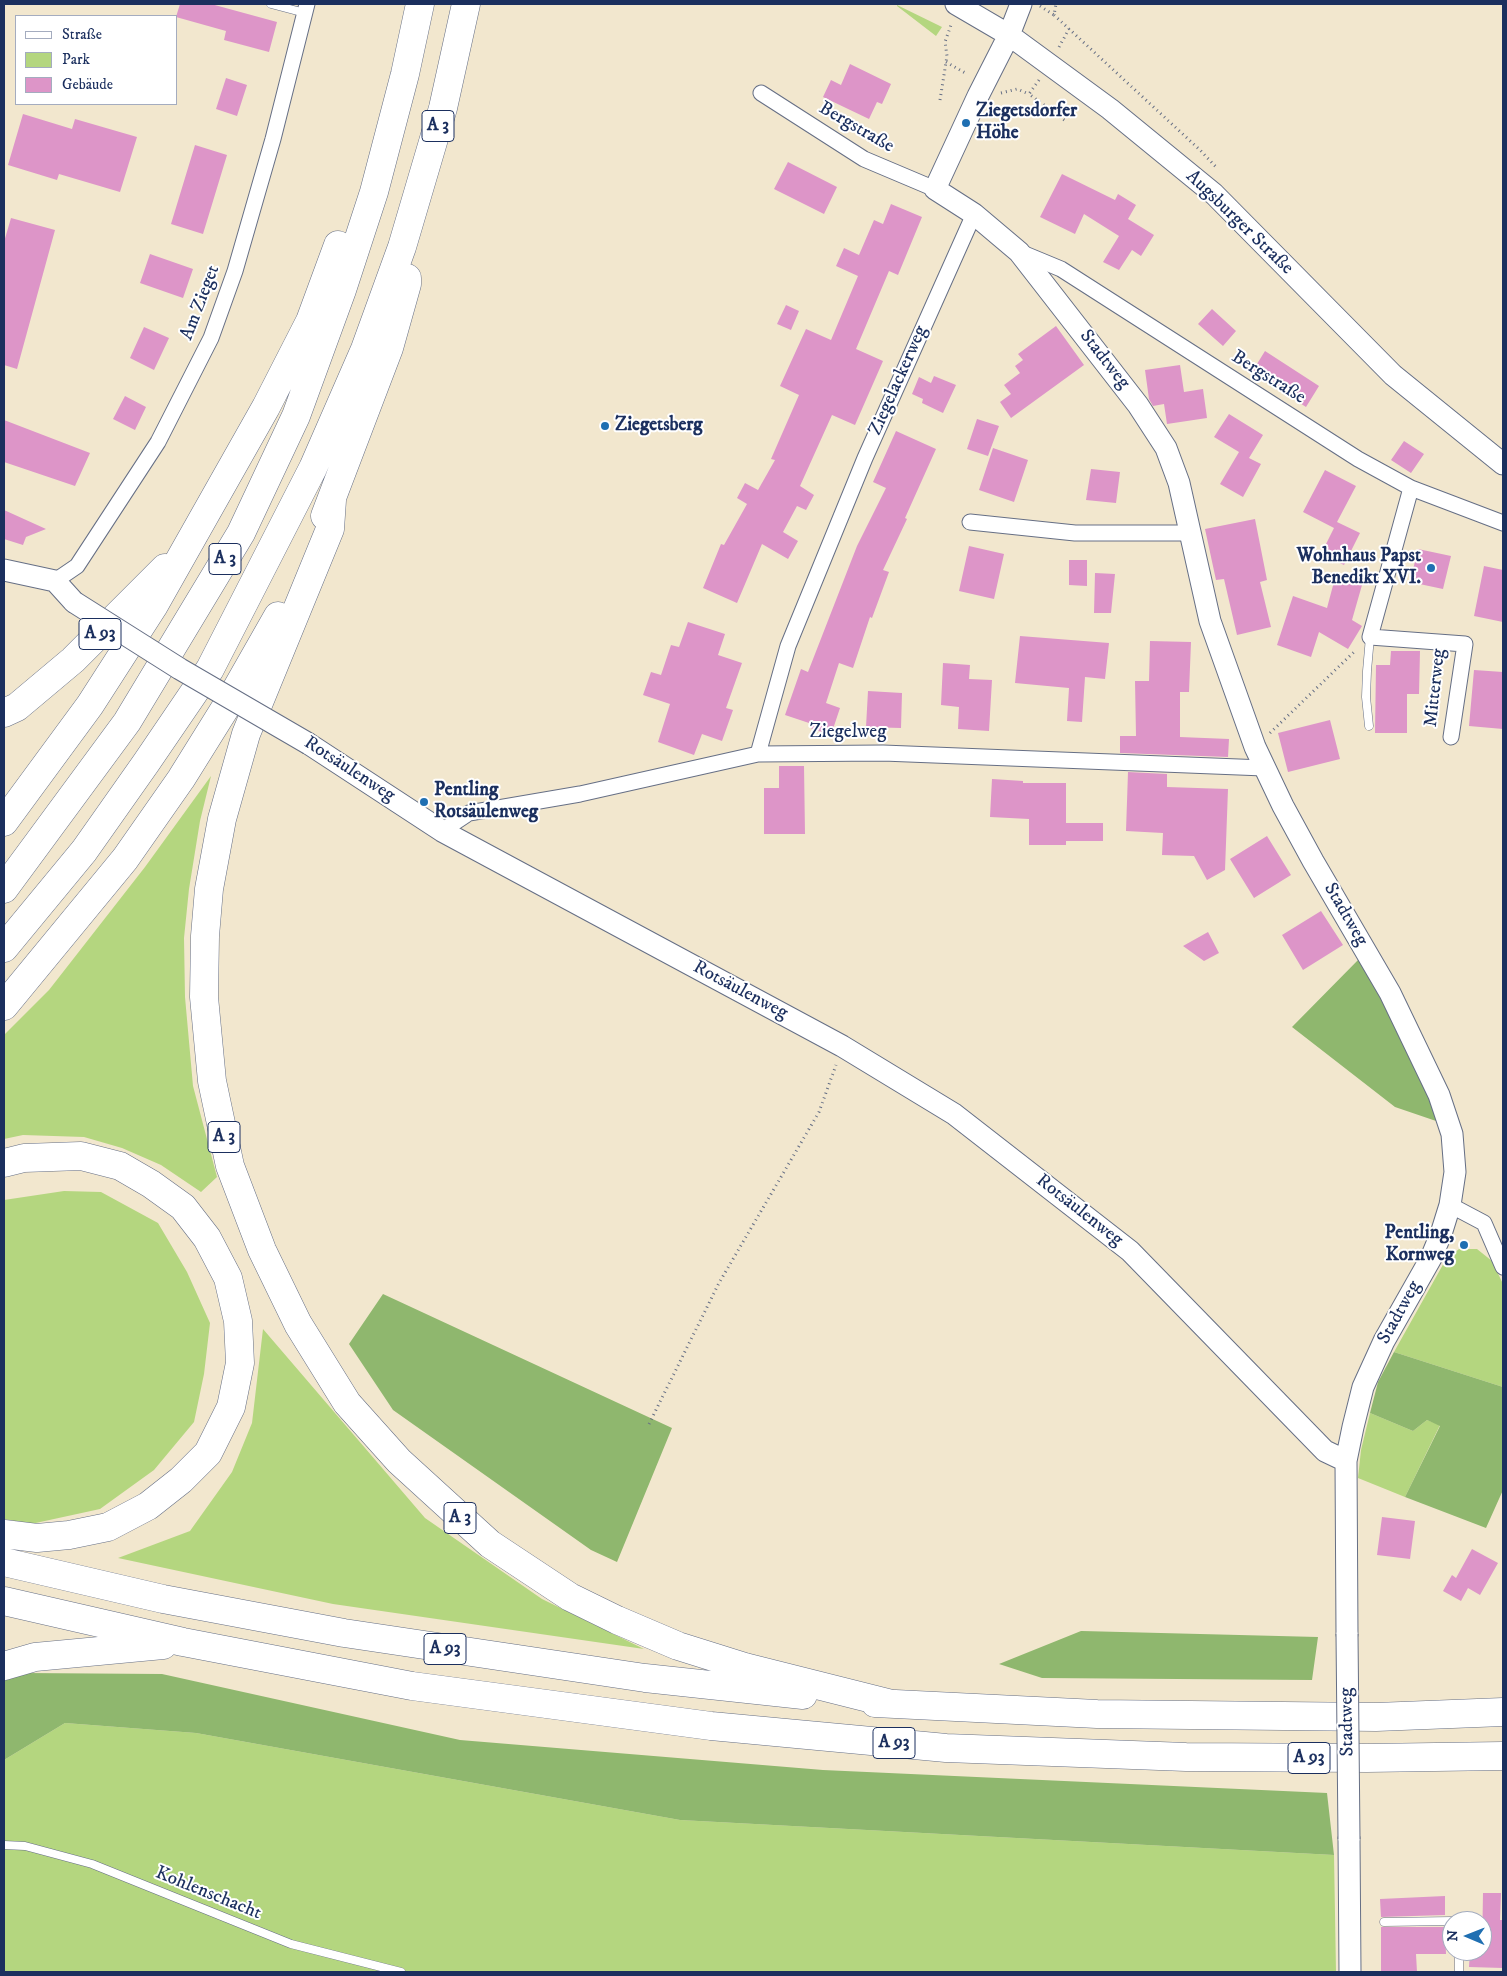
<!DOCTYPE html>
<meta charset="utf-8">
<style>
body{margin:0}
#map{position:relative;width:1507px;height:1976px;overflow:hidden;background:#f2e7ce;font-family:"IM FELL DW Pica",serif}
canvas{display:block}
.frame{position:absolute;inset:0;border:5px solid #1b2f5e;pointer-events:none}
.legend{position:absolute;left:15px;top:15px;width:162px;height:90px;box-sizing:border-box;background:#fff;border:1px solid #a4acbf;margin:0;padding:6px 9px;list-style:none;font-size:15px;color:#1b2f5e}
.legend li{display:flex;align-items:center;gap:10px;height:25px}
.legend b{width:25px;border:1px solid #a4acbf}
.north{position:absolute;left:1442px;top:1911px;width:50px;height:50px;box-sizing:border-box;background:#fff;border:1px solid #a4acbf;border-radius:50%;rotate:271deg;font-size:14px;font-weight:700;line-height:20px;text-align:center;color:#1b2f5e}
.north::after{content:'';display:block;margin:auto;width:18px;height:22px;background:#1f6fb2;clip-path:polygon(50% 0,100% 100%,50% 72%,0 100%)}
</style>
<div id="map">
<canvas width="1507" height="1976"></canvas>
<div class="frame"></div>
<ul class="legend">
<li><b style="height:6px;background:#fff"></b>Straße</li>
<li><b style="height:14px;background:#b4d67f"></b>Park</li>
<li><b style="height:14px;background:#dd95c8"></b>Gebäude</li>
</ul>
<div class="north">N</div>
</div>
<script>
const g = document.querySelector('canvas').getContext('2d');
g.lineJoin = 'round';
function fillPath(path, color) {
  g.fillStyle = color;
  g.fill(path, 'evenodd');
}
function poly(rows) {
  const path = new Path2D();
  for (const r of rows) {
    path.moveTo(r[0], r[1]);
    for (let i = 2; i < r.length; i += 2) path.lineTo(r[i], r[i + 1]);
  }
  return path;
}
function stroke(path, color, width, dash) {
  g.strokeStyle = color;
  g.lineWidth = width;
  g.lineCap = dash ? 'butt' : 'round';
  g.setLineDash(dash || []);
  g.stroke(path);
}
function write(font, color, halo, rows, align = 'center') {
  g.font = font + ' "IM FELL DW Pica",serif';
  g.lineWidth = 4;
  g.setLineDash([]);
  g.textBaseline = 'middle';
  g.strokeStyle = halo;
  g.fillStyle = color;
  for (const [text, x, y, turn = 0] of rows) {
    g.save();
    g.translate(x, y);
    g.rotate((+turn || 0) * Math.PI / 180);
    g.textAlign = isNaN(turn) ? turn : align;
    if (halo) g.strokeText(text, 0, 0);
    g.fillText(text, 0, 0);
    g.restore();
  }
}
fillPath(poly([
 [897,5,942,27,936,36,897,6],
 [211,776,200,821,189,889,184,938,185,997,193,1086,217,1177,201,1192,161,1165,122,1148,84,1137,23,1135,4,1139,4,1035,49,990,145,867],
 [64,1191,101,1192,158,1223,187,1272,210,1323,204,1374,194,1422,154,1470,100,1509,31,1524,4,1519,4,1200],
 [1459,1249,1477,1249,1492,1261,1503,1284,1503,1387,1394,1352,1445,1261],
 [263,1329,425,1518,542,1599,644,1649,333,1604,118,1558,190,1531,232,1472,252,1423],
 [1370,1413,1413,1431,1427,1420,1440,1425,1405,1497,1358,1478,1361,1450],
 [65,1723,196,1733,680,1820,1334,1855,1336,1972,4,1972,4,1760]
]), '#b4d67f');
fillPath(poly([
 [1360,958,1425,1086,1439,1122,1395,1107,1292,1027],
 [383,1294,672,1428,617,1562,591,1550,393,1410,349,1344],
 [1394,1352,1503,1387,1503,1490,1486,1528,1405,1497,1440,1426,1427,1420,1413,1431,1370,1413,1378,1382],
 [1081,1631,1082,1631,1318,1637,1312,1680,1042,1678,999,1664],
 [22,1673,162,1674,460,1740,823,1770,1327,1793,1334,1855,680,1820,196,1733,65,1723,4,1760,4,1681]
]), '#8fb76e');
fillPath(poly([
 [180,4,211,4,277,22,269,52,224,40,226,31,176,17],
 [850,64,891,84,882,104,877,102,869,119,823,97,831,80,841,85],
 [226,78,247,85,237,116,216,109],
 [23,114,72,129,75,119,137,137,120,192,59,174,57,180,8,165],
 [195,145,227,155,203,234,171,224],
 [788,162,837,187,824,214,774,189],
 [1062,174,1115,200,1118,194,1136,205,1128,219,1154,235,1141,256,1132,250,1119,270,1103,262,1119,236,1084,214,1075,234,1040,217],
 [891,204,922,217,898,275,889,271,856,349,883,361,855,425,832,415,800,486,814,495,806,510,797,506,783,532,798,541,788,559,762,544,737,603,703,588,721,544,724,545,747,504,737,498,745,483,758,490,775,460,771,459,799,395,780,386,806,329,831,340,858,276,836,266,844,248,859,255,874,220,883,224],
 [11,218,55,230,17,369,4,365,4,242],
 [150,254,193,269,183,298,140,283],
 [786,305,799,311,791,330,777,324],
 [1212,309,1236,331,1223,346,1198,324],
 [1056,326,1084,365,1011,418,1000,402,1011,394,1004,385,1020,373,1015,366,1023,360,1018,354],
 [144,327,169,338,154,370,130,358],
 [1265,351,1319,386,1306,407,1252,372],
 [1180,365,1184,392,1203,389,1207,418,1167,424,1164,404,1153,406,1149,399,1145,370],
 [934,376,956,385,943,413,922,403,923,399,912,394,919,377,931,383],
 [125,396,146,407,135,430,113,419],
 [1229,414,1263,435,1249,458,1261,464,1243,497,1220,484,1239,452,1214,437],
 [977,419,999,426,988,456,967,449],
 [4,420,90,453,75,486,4,462],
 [896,431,936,449,905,518,907,519,883,570,889,572,872,618,870,617,853,668,839,663,826,703,840,708,831,735,810,728,812,724,785,715,801,669,808,672,857,546,886,488,873,482],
 [1404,441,1424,454,1411,473,1391,460],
 [993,448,1028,460,1014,502,979,490],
 [1091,469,1120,472,1116,503,1086,500],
 [1325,470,1356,486,1337,522,1360,533,1344,565,1321,554,1334,528,1303,512],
 [4,510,46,529,26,537,23,545,4,539],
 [1255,519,1267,580,1260,582,1271,627,1237,635,1224,579,1216,580,1205,529],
 [969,546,1004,554,994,599,959,591],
 [1418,549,1451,556,1443,589,1410,582],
 [1069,560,1087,560,1087,586,1069,585],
 [1484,566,1503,570,1503,622,1474,616],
 [1095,573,1115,574,1111,613,1094,613],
 [1335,578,1362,585,1352,620,1362,626,1348,649,1319,632,1311,657,1277,645,1293,596,1327,608],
 [688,622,725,634,718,655,742,663,726,708,733,710,722,741,702,734,694,755,658,742,670,704,643,695,651,672,661,675,671,645,679,647],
 [1020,636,1109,643,1105,679,1085,677,1082,722,1067,721,1069,688,1015,683],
 [1150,641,1191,642,1189,692,1180,692,1180,737,1229,739,1228,757,1120,753,1120,736,1136,736,1135,681,1149,681],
 [1391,651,1420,651,1419,694,1407,694,1407,733,1375,733,1376,665,1390,665],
 [943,663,970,665,969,679,992,680,989,731,958,729,959,707,941,705],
 [1474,670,1503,672,1503,729,1469,726],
 [868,691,902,693,901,728,866,727],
 [1330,720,1340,759,1288,772,1278,733],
 [779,766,804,766,805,834,764,834,764,788,779,788],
 [1128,772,1167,774,1167,787,1228,789,1225,870,1207,880,1194,856,1162,855,1163,833,1126,831],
 [992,779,1023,781,1023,783,1066,783,1066,823,1103,823,1103,841,1066,841,1066,845,1029,845,1029,819,990,817],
 [1267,836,1291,875,1254,898,1230,859],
 [1321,911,1343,945,1303,970,1282,935],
 [1208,932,1219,953,1204,961,1183,946],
 [1382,1517,1415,1521,1410,1559,1377,1555],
 [1472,1549,1498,1563,1480,1595,1468,1588,1461,1601,1443,1591,1452,1575,1456,1578],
 [1483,1893,1501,1893,1500,1920,1503,1920,1503,1968,1469,1967,1470,1951,1482,1951],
 [1445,1896,1445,1915,1381,1917,1380,1899],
 [1381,1927,1445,1927,1446,1954,1416,1954,1417,1972,1381,1972]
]), '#dd95c8');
const lane = poly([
 [271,4,305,13],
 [1369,726,1366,697,1367,671,1370,637],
 [4,1845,25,1846,92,1864,291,1944,401,1972],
 [1384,1922,1452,1921],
 [1459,1951,1459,1972]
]);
const street = poly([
 [761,93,864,159,935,189],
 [1020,252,1061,269,1358,459,1411,488,1503,523],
 [1411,488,1370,637,1465,644,1451,737],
 [970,522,1075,533,1191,533],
 [55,581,77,566,158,442,211,338,235,271,273,139,307,4],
 [758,754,788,646,865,458,974,214],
 [442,831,469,813,580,794,758,754,883,753,1264,768],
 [1450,1205,1484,1223,1503,1267]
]);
const secondary = poly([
 [956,4,1009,35,1110,109,1214,194,1393,375,1503,464],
 [1021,4,1009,35,978,96,935,189,974,214,1019,252,1138,405,1166,448,1179,483,1210,621,1255,747,1283,806,1313,861,1390,993,1439,1095,1452,1134,1455,1172,1450,1205,1441,1234,1431,1258,1384,1341,1363,1387,1353,1427,1346,1461,1347,1634],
 [4,570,55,581,74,602],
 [309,744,442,831,842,1046,954,1114,1130,1251,1325,1451,1346,1461],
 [1349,1839,1350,1972]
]);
const highway = poly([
 [332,500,330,529,246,734,222,819,209,889,205,936,204,997,212,1081,230,1166,262,1250,298,1324,347,1403,399,1461,490,1544,570,1597,617,1620,678,1646,745,1667,892,1704],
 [325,516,389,348,407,284,407,278],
 [4,713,17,707,73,660,165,568],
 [4,822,90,705,153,607,266,407,310,321,338,245],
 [4,889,127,722,241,533,296,416,342,290,374,192,405,74,420,4],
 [4,948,84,851,146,763,210,669,313,468,365,349,402,247,443,108,466,4],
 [4,1006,125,859,181,779,229,702,278,616],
 [4,1163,24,1158,81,1156,120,1166,151,1184,183,1207,207,1238,228,1278,238,1321,240,1363,231,1407,208,1453,181,1480,148,1506,108,1527,69,1535,37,1538,4,1534],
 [4,1562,163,1599,344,1633,645,1678,803,1695],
 [4,1601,183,1642,412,1686,711,1726,946,1748,1186,1757,1367,1758,1503,1756],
 [4,1666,35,1657,163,1645],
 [875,1703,1097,1714,1376,1717,1503,1712]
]);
stroke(lane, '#666f85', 9);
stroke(street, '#666f85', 17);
stroke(secondary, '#666f85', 23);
stroke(highway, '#666f85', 29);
stroke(poly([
 [1040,6,1054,15,1056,4],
 [1054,15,1200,150,1216,167],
 [1059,47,1069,29],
 [946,62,967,74],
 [1039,80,1029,94,1067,122],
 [1001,93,1017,89,1029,94],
 [940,100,947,56,945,42,951,25],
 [1270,733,1355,651],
 [649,1424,719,1283,819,1112,836,1065]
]), '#666f85', 3, [1, 4]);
stroke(lane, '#fff', 8);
stroke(street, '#fff', 15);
stroke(secondary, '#fff', 21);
stroke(highway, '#fff', 28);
const secondaryBridge = poly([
 [74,602,180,669,309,744],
 [1347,1634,1349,1839]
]);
stroke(secondaryBridge, '#666f85', 23, []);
stroke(secondaryBridge, '#fff', 21);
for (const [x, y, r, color] of [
 [966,123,5,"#1f6fb2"],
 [605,426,5,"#1f6fb2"],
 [1431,568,5,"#1f6fb2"],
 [424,802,5,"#1f6fb2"],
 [1464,1245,5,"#1f6fb2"]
]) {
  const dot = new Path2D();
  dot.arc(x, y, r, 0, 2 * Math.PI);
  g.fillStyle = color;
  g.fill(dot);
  stroke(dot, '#fff', 2);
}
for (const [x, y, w] of [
 [438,126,32],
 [225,559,32],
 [100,634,42],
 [224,1137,32],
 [460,1518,32],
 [445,1649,42],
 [894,1743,42],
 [1309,1758,42]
]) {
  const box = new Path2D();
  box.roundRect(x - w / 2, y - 15.5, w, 31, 4);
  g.fillStyle = '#fff';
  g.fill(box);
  stroke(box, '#1b2f5e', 1);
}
write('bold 18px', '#1b2f5e', null, [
 ["A 3",438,126],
 ["A 3",225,559],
 ["A 93",100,634],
 ["A 3",224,1137],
 ["A 3",460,1518],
 ["A 93",445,1649],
 ["A 93",894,1743],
 ["A 93",1309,1758]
]);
write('bold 19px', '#1b2f5e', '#fff', [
 ["Ziegetsdorfer",976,112],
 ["Höhe",976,134],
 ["Ziegetsberg",615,426],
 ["Wohnhaus Papst",1421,557,"right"],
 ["Benedikt XVI.",1421,579,"right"],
 ["Pentling",434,791],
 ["Rotsäulenweg",434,813],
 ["Pentling,",1454,1234,"right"],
 ["Kornweg",1454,1256,"right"]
], 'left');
write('19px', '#1b2f5e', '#fff', [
 ["Bergstraße",856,128,30],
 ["Augsburger Straße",1239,223,44],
 ["Am Zieget",201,303,-69],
 ["Stadtweg",1104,360,52],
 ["Bergstraße",1268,378,32],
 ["Ziegelackerweg",899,381,-66],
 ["Mitterweg",1436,688,-84],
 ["Ziegelweg",848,733],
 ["Rotsäulenweg",349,770,33],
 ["Stadtweg",1345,915,60],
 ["Rotsäulenweg",740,991,28],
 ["Rotsäulenweg",1079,1211,38],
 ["Stadtweg",1400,1313,-61],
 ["Stadtweg",1348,1722,-91],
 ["Kohlenschacht",208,1894,22]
]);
</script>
